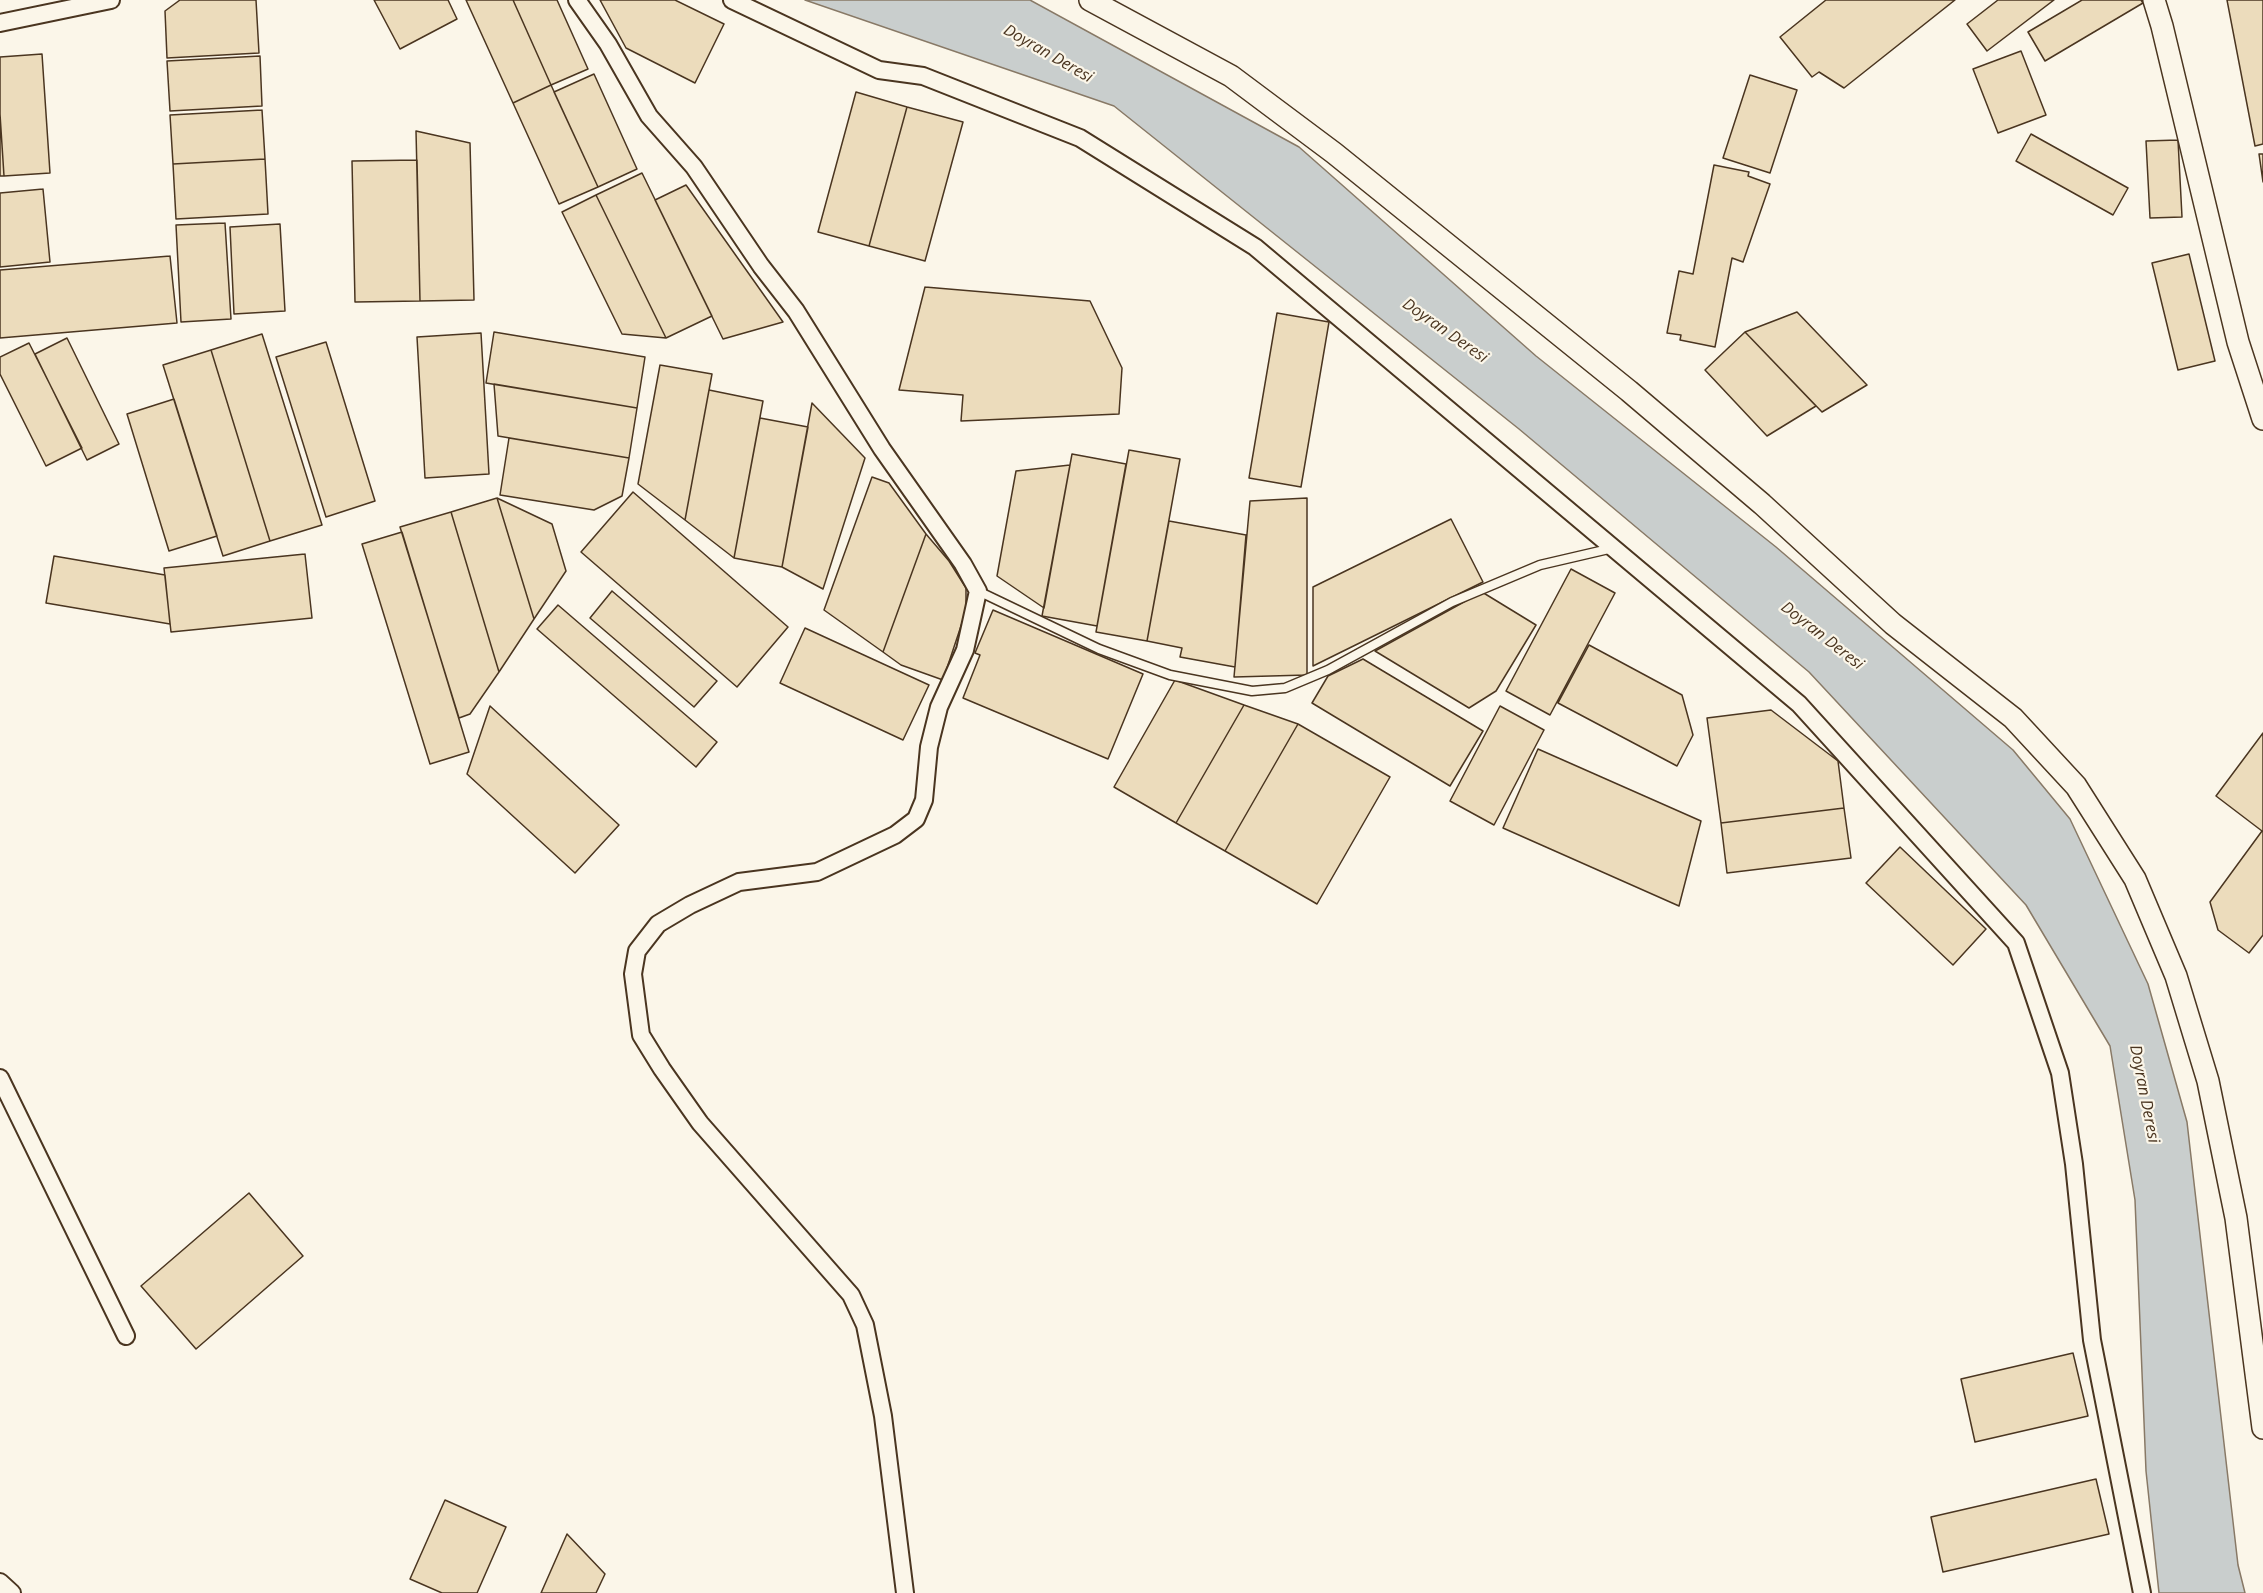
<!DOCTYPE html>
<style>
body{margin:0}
canvas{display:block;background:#fbf6e9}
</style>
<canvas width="2263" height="1593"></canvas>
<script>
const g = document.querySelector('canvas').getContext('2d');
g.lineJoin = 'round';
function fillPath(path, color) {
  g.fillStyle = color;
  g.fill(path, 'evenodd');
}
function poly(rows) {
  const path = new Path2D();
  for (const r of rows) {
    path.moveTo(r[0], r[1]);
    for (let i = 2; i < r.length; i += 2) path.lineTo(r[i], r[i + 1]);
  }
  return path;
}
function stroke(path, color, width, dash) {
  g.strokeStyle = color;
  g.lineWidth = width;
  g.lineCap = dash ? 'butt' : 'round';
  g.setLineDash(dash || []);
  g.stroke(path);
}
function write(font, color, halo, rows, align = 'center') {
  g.font = font + ' "Open Sans",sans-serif';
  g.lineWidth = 4.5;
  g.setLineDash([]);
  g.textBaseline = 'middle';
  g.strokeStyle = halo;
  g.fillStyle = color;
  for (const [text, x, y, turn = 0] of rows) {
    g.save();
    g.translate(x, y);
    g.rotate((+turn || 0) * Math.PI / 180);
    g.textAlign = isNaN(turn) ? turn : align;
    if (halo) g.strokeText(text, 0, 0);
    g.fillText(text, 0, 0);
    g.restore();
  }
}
const water = poly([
 [805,0,1030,0,1299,147,1536,356,1776,547,2013,750,2070,819,2148,984,2187,1122,2238,1565,2245,1593,2159,1593,2146,1471,2135,1200,2110,1046,2026,905,1809,672,1519,429,1114,106,805,0]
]);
fillPath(water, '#c9cecd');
stroke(water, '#887966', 1.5);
const building = poly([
 [180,0,256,0,259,53,167,58,165,11,180,0],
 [374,0,448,0,457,19,400,49,374,0],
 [466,0,513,0,551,85,513,103,466,0],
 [513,0,557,0,588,69,551,85,513,0],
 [600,0,675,0,724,24,695,83,626,48,600,0],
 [1826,0,1955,0,1844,88,1819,72,1812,77,1780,37,1826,0],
 [1998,0,2054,0,1987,51,1967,24,1998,0],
 [2082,0,2141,0,2143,3,2045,61,2028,32,2082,0],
 [2227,0,2263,0,2263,144,2255,146,2227,0],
 [2021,51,2046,115,1998,133,1973,69,2021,51],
 [42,54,50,173,4,176,0,114,0,57,42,54],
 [260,56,262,106,170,111,167,61,260,56],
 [594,74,637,169,598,187,554,92,594,74],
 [1750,75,1797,90,1770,173,1723,158,1750,75],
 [551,85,598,187,559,204,513,103,551,85],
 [856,92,907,107,869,246,818,232,856,92],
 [907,107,963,122,925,261,869,246,907,107],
 [262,110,265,159,173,164,170,115,262,110],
 [0,114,4,176,0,176,0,114],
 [416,131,470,143,474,300,420,301,416,131],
 [2031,134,2128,188,2113,215,2016,161,2031,134],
 [2178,140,2182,217,2150,218,2146,141,2178,140],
 [2259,154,2263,154,2263,182,2259,154],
 [265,159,268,214,176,219,173,164,265,159],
 [417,160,420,301,355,302,352,161,417,160],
 [1714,165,1749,172,1748,176,1770,184,1743,262,1732,258,1715,347,1680,340,1681,335,1667,333,1679,271,1693,274,1714,165],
 [642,173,712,316,666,338,596,195,642,173],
 [686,185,783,322,723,339,655,200,686,185],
 [43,189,50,262,0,267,0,193,43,189],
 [596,195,666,338,622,334,562,212,596,195],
 [225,223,231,319,181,322,176,225,225,223],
 [280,224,285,311,234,314,230,227,280,224],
 [2189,254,2215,361,2178,370,2152,263,2189,254],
 [170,256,177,323,0,338,0,270,170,256],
 [925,287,1090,301,1122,368,1119,414,961,421,963,395,899,390,925,287],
 [1797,312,1867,385,1822,412,1745,332,1797,312],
 [1277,313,1329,322,1301,487,1249,478,1277,313],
 [494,332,645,357,637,408,486,383,494,332],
 [1745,332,1816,406,1767,436,1705,370,1745,332],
 [481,333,489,474,425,478,417,337,481,333],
 [262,334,322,525,270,541,211,350,262,334],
 [67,338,119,444,87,460,35,354,67,338],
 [326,342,375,501,326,517,276,357,326,342],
 [29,343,82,448,46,466,0,374,0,357,29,343],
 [211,350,270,541,223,556,163,365,211,350],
 [660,365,712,374,685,520,638,484,660,365],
 [494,384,637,408,629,458,498,436,494,384],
 [709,390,763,401,734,558,685,520,709,390],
 [174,399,217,536,169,551,127,414,174,399],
 [812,403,865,458,823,589,782,567,812,403],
 [760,418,808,427,782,567,734,558,760,418],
 [509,438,629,458,622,496,594,510,500,495,509,438],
 [1129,450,1180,459,1147,641,1096,632,1129,450],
 [1072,454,1126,464,1097,626,1042,616,1072,454],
 [1070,465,1044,608,997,576,1016,471,1070,465],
 [872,477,889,483,926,534,883,652,824,610,872,477],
 [633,492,788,627,737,687,581,552,633,492],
 [497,498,534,619,499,672,451,512,497,498],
 [497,498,552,524,566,571,534,619,497,498],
 [1307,498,1307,675,1234,677,1250,501,1307,498],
 [451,512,499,672,470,714,459,718,400,527,451,512],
 [1451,519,1483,582,1313,666,1313,587,1451,519],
 [1169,521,1246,535,1235,667,1180,657,1182,648,1147,641,1169,521],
 [402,532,469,752,430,764,362,544,402,532],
 [926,534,949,561,966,588,966,611,943,680,901,665,883,652,926,534],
 [305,554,312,618,171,632,164,568,305,554],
 [54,556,165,575,170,624,46,603,54,556],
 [1571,569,1615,593,1550,715,1506,691,1571,569],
 [612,591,717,681,694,707,590,618,612,591],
 [1482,592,1536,625,1496,691,1469,708,1375,651,1482,592],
 [558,605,717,742,696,767,537,629,558,605],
 [993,610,1143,674,1108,759,963,698,980,655,975,653,993,610],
 [805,628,929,685,903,740,780,683,805,628],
 [1589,645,1682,695,1693,735,1677,766,1558,703,1589,645],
 [1363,659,1483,731,1450,786,1312,703,1328,676,1363,659],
 [1175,680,1244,705,1176,823,1114,787,1175,680],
 [1244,705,1298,724,1225,851,1176,823,1244,705],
 [490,706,619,825,575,873,467,774,490,706],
 [1500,706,1544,730,1494,825,1450,801,1500,706],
 [1771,710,1838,761,1844,808,1721,823,1707,718,1771,710],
 [1298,724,1390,777,1317,904,1225,851,1298,724],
 [2263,733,2263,935,2249,953,2218,930,2210,902,2262,831,2216,796,2263,733],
 [1538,749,1701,821,1679,906,1503,828,1538,749],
 [1844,808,1851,858,1727,873,1721,823,1844,808],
 [1900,847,1986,929,1953,965,1866,883,1900,847],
 [249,1193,303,1256,196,1349,141,1286,249,1193],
 [2073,1353,2088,1416,1975,1442,1961,1379,2073,1353],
 [2096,1479,2109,1534,1943,1572,1931,1517,2096,1479],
 [445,1500,506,1527,477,1593,442,1593,410,1579,445,1500],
 [567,1534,605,1574,596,1593,541,1593,567,1534]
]);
fillPath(building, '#ecdcbc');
stroke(building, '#4a3520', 1.5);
const service = poly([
 [978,591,1099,649,1170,675,1252,691,1285,688,1328,670,1452,602,1540,565,1613,548]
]);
const minor = poly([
 [577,0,608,44,649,116,694,167,761,266,796,311,882,449,963,564,978,591,965,650,939,707,929,747,924,800,916,819,895,835,817,872,739,882,690,905,658,924,637,951,633,974,641,1035,662,1069,700,1123,851,1295,865,1325,883,1416,905,1593],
 [732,0,879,70,923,76,1080,138,1255,247,1799,704,2016,943,2060,1073,2074,1164,2092,1340,2142,1593],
 [0,23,111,0],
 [0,1078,126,1336],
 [0,1582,12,1593]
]);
const tertiary = poly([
 [1090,0,1231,76,1334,153,1629,391,1762,504,1893,624,2013,718,2076,786,2135,879,2176,976,2208,1081,2236,1218,2263,1428],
 [2154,0,2162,26,2238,342,2263,419]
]);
stroke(service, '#4a3520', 11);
stroke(minor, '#4a3520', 20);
stroke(tertiary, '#4a3520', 24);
stroke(service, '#fbf6e9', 8);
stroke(minor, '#fbf6e9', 16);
stroke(tertiary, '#fbf6e9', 21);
write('italic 16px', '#4a3520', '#fbf6e9', [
 ["Doyran Deresi",1048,54,30],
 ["Doyran Deresi",1445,331,35],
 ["Doyran Deresi",1822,636,38],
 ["Doyran Deresi",2144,1094,79]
]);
</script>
